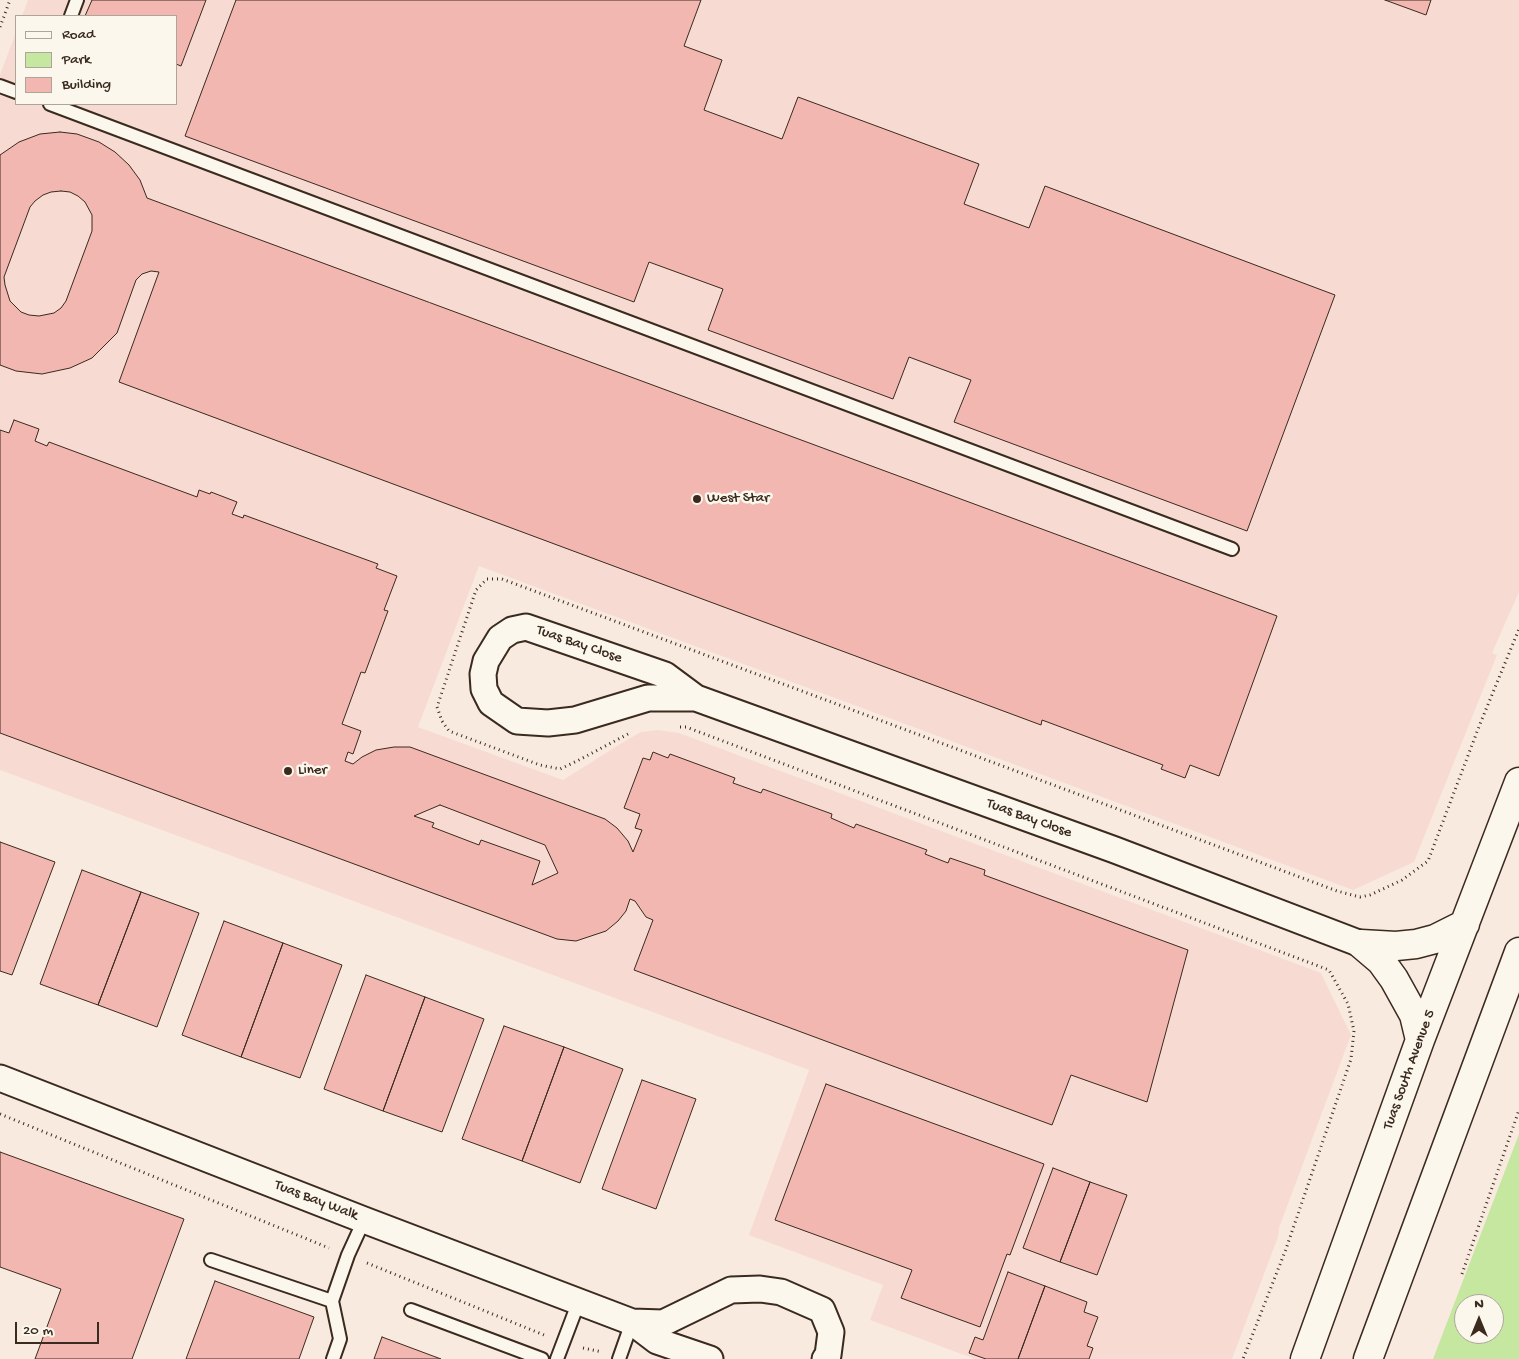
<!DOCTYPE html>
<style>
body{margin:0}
#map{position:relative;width:1519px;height:1359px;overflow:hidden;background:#f9eae0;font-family:"Gochi Hand",sans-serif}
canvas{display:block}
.legend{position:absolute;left:15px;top:15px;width:162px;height:90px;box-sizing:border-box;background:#fbf7ec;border:1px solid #aea59a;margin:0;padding:6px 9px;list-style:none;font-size:15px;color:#3b2a1e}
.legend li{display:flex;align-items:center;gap:10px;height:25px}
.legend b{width:25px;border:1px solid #aea59a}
.north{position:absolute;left:1454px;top:1294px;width:50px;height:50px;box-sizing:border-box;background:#fbf7ec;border:1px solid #aea59a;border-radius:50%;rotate:0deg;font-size:14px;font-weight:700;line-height:20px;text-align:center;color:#3b2a1e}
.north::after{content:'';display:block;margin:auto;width:18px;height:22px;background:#3b2a1e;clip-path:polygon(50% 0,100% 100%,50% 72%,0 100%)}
.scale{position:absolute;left:15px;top:1322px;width:84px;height:22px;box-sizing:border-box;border:2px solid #3b2a1e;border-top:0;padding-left:6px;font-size:15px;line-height:18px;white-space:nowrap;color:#3b2a1e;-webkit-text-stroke:4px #fbf7ec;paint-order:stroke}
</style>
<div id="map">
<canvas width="1519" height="1359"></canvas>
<ul class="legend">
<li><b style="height:6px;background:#fbf7ec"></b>Road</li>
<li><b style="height:14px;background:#c6e7a0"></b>Park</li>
<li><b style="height:14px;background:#f3b7b1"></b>Building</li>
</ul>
<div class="north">N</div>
<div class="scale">20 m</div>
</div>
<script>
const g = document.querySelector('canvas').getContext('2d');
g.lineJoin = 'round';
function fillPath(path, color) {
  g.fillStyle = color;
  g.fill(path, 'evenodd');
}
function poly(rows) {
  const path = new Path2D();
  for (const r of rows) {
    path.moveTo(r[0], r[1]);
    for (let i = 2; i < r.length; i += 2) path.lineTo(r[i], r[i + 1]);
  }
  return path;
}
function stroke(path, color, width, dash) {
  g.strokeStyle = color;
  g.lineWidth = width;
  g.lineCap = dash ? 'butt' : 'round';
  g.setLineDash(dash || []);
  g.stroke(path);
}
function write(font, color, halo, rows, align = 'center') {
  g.font = font + ' "Gochi Hand",sans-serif';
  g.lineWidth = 5;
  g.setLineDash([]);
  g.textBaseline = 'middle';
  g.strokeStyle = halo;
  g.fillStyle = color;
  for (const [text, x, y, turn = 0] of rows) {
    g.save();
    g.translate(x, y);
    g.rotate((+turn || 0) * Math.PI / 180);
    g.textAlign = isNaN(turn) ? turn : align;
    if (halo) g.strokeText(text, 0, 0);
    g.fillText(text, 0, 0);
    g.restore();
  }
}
fillPath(poly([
 [28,0,1519,0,1519,592,1492,653,1497,655,1414,862,1353,890,479,566,418,727,563,780,625,741,641,732,658,730,679,733,1321,973,1351,1035,1279,1228,1278,1237,1232,1359,975,1359,870,1320,883,1285,749,1235,809,1070,0,770,0,75,16,32,16,104,176,104,176,16,22,16]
]), '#f7dbd2');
fillPath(poly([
 [1519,1134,1519,1359,1433,1359],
 [1464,1304,1494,1304,1494,1334,1464,1334]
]), '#c6e7a0');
const building = poly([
 [92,0,206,0,181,66,176,64,176,16,85,16,92,0],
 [236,0,701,0,684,46,722,60,704,110,782,139,798,97,979,164,964,204,1029,228,1045,186,1335,295,1247,531,954,422,971,380,909,357,893,399,708,330,723,289,649,262,634,302,185,136,236,0],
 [1385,0,1431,0,1426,15,1385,0],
 [60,132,77,134,99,142,115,152,129,165,140,180,147,198,1277,616,1219,776,1190,765,1185,778,1161,769,1163,765,1042,720,1041,725,119,382,159,272,151,271,142,274,136,280,117,333,92,358,70,368,42,374,16,371,0,365,0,155,19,142,40,134,60,132],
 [61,191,70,192,78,196,85,202,92,215,92,231,66,301,61,308,54,313,39,316,29,315,21,312,10,301,5,285,4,277,30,207,35,201,43,195,51,192,61,191],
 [14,420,39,429,35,441,47,446,49,442,197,497,199,490,210,494,211,492,237,502,232,514,243,518,244,515,378,564,376,568,397,576,384,610,388,611,365,673,361,672,342,724,361,731,353,754,348,752,345,761,353,764,362,757,376,750,394,747,410,747,605,819,617,828,628,841,633,852,642,830,635,828,640,814,624,808,643,758,650,760,653,752,668,758,670,754,735,778,733,783,761,793,763,789,832,814,831,818,854,828,856,824,927,850,925,854,948,863,950,858,985,870,984,875,1188,950,1147,1102,1071,1075,1052,1125,634,970,653,920,646,917,635,901,630,899,626,911,618,921,606,931,576,941,557,939,0,733,0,430,9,433,14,420],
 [440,805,545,845,558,873,532,885,540,861,481,840,479,845,432,827,434,823,414,816,440,805],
 [0,842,55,862,12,975,0,971,0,842],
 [82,870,141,892,98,1005,40,984,82,870],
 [141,892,199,913,157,1027,98,1005,141,892],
 [224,921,283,943,241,1057,182,1035,224,921],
 [283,943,342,965,300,1078,241,1057,283,943],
 [366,975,425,997,383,1111,324,1089,366,975],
 [425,997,484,1019,442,1132,383,1111,425,997],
 [504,1026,564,1047,522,1161,462,1139,504,1026],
 [564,1047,623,1069,580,1183,522,1161,564,1047],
 [642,1080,696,1099,656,1209,602,1189,642,1080],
 [826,1084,1044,1164,1010,1255,1007,1254,980,1327,901,1298,912,1270,775,1220,826,1084],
 [0,1152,184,1219,132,1359,35,1359,61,1289,0,1267,0,1152],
 [1053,1168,1090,1182,1060,1262,1023,1248,1053,1168],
 [1090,1182,1127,1195,1097,1275,1060,1262,1090,1182],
 [1008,1272,1045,1286,1018,1359,986,1359,969,1353,975,1337,983,1340,1008,1272],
 [215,1281,314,1317,299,1359,186,1359,215,1281],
 [1045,1286,1087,1302,1084,1312,1098,1317,1087,1346,1093,1348,1089,1359,1018,1359,1045,1286],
 [382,1337,441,1359,374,1359,382,1337]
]);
fillPath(building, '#f3b7b1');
stroke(building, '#3b2a1e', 1);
const lane = poly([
 [71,16,77,0],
 [0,86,16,92],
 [50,104,1232,549],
 [211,1260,332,1301],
 [411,1310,542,1359],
 [333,1359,340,1339,332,1301,348,1255,364,1220],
 [557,1359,579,1301],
 [619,1359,632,1322]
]);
const street = poly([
 [696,698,648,698,575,720,548,723,517,721,491,703,484,689,483,674,486,661,500,638,512,630,526,627,665,675,696,698,1115,850,1361,944],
 [0,1078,364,1220,632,1322,657,1341,710,1359],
 [632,1322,663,1323,731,1290,760,1289,781,1292,822,1310,831,1332,828,1355,825,1359]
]);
const secondary = poly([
 [1361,944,1381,961,1394,979,1414,1015,1420,1040],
 [1361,944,1396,946,1416,944,1435,939,1465,924],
 [1305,1359,1420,1040,1519,782],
 [1368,1359,1519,952]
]);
stroke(lane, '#3b2a1e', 16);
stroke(street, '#3b2a1e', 29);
stroke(secondary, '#3b2a1e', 31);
stroke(poly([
 [0,27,10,0],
 [680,727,686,727,1329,970,1348,1004,1354,1031,1351,1059,1286,1249,1243,1359],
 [628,734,577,761,560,769,540,765,449,731,442,721,437,707,476,590,487,579,502,579,1337,891,1360,897,1370,895,1402,880,1428,861,1480,724,1519,629],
 [0,1114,329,1248],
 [367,1263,544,1335],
 [1462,1274,1519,1110],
 [583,1348,602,1352]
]), '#3b2a1e', 3, [1, 4]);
stroke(lane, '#fbf7ec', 12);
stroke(street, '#fbf7ec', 25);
stroke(secondary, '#fbf7ec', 28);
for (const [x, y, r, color] of [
 [697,499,5,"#3b2a1e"],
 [288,771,5,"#3b2a1e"]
]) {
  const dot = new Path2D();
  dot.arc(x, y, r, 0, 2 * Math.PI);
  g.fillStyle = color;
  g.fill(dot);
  stroke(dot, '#fbf7ec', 2);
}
write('15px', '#3b2a1e', '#fbf7ec', [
 ["West Star",707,499],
 ["Liner",298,771]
], 'left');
write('15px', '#3b2a1e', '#fbf7ec', [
 ["Tuas Bay Close",579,645,19],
 ["Tuas Bay Close",1029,819,20],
 ["Tuas South Avenue 5",1410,1070,-70],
 ["Tuas Bay Walk",316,1201,21]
]);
</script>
